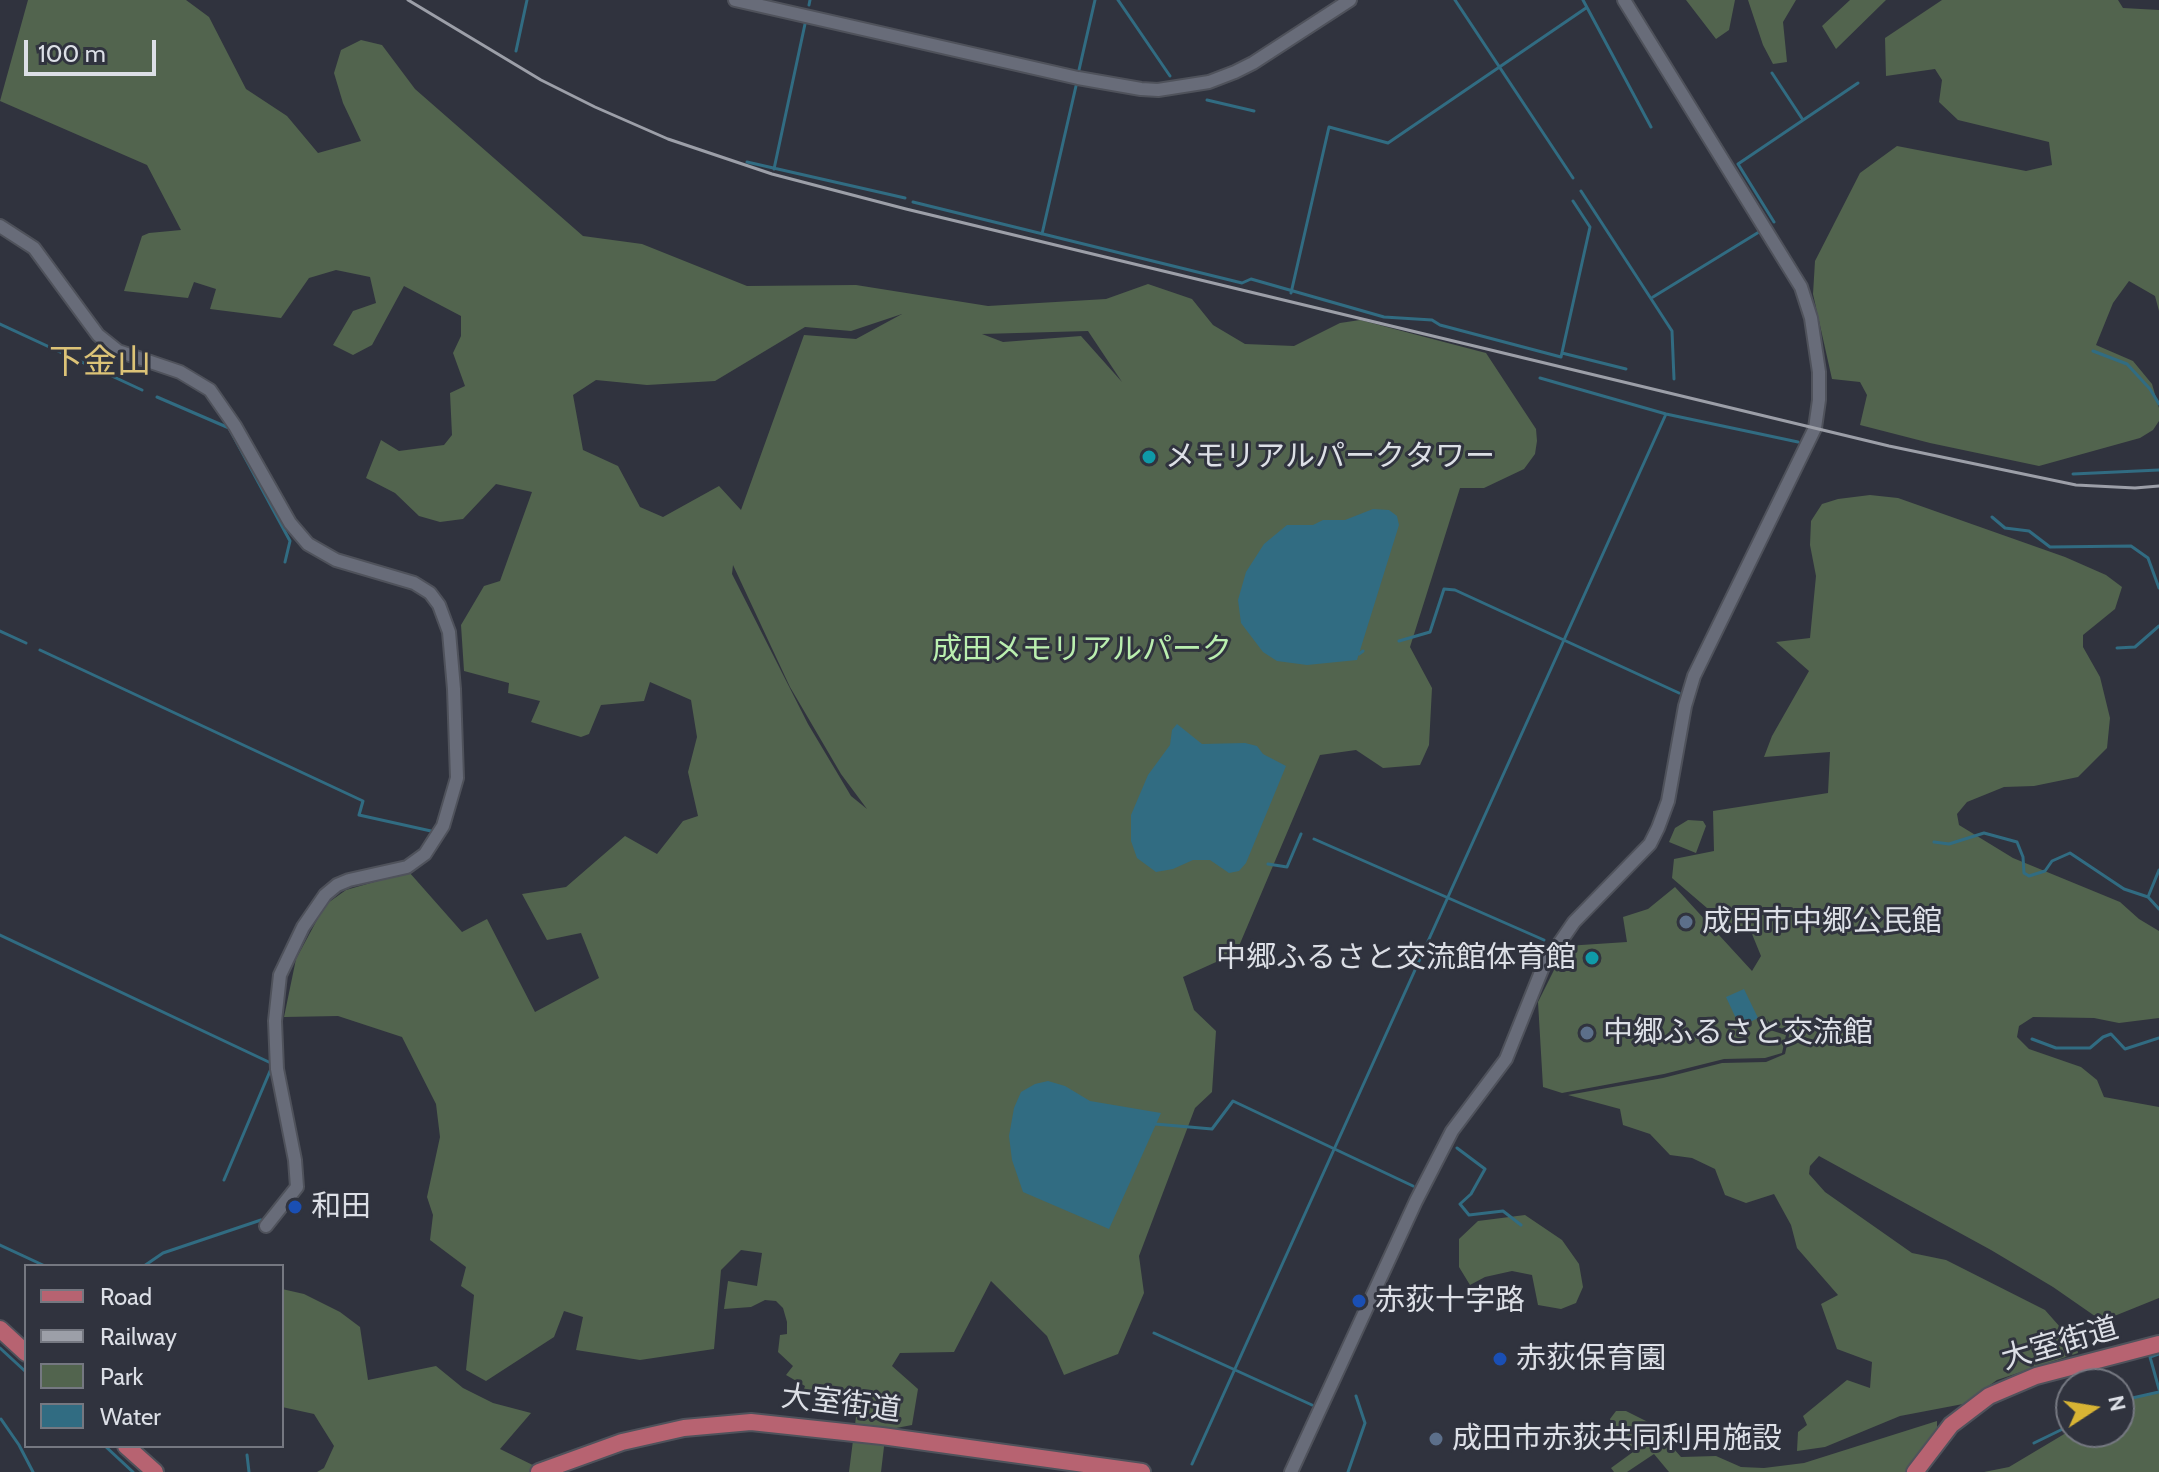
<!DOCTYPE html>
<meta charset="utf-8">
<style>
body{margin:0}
#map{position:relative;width:2159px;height:1472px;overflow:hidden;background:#30333e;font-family:Cabin,sans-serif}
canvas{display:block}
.legend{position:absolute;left:24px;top:1264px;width:260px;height:184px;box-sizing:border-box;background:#30333e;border:2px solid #757881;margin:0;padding:10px 14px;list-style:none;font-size:24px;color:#dcdfe6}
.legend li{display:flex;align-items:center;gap:16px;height:40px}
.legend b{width:40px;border:2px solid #757881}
.north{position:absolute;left:2055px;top:1368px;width:80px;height:80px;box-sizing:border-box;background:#30333e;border:2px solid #757881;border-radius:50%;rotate:78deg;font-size:22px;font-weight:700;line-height:32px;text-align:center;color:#dcdfe6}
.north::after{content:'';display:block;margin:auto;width:28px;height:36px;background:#d8b434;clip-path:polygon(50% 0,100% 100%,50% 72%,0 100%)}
.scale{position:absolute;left:24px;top:40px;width:132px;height:36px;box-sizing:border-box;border:4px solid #dcdfe6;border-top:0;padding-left:10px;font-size:24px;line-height:28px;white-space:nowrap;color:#dcdfe6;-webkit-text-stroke:6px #30333e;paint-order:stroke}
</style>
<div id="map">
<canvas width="2159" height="1472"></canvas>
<ul class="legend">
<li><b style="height:10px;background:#b76371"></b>Road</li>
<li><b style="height:10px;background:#9c9fa8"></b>Railway</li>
<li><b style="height:22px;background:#52644e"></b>Park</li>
<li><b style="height:22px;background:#316c82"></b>Water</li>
</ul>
<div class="north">N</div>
<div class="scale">100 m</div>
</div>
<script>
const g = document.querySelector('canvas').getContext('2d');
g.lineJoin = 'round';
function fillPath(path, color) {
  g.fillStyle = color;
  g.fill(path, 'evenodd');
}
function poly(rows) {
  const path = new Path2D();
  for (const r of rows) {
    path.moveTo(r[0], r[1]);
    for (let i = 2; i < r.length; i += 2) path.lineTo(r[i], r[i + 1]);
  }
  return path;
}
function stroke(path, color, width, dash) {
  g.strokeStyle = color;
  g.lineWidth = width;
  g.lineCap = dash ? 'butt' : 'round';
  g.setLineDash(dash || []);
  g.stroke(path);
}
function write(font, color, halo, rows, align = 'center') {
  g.font = font + ' Cabin,"Noto Sans JP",sans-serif';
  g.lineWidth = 6;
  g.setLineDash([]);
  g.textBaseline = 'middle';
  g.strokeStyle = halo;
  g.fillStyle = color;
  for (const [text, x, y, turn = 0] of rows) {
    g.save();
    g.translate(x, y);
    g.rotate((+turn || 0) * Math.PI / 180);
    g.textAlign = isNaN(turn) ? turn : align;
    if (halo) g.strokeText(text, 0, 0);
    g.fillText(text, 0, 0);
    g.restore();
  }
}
fillPath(poly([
 [28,0,186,0,209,17,246,89,287,116,318,153,361,141,343,103,334,73,341,50,361,40,382,45,415,89,583,236,642,244,747,286,856,285,988,306,1106,299,1148,284,1192,299,1213,325,1245,344,1294,346,1340,323,1360,320,1486,353,1536,429,1537,441,1535,454,1524,469,1484,488,1460,488,1410,647,1432,688,1429,745,1420,765,1383,768,1356,750,1320,755,1236,953,1183,977,1194,1010,1216,1031,1212,1092,1195,1108,1139,1256,1144,1293,1118,1354,1064,1375,1047,1336,991,1281,954,1352,900,1353,892,1366,918,1389,912,1425,886,1430,881,1472,849,1472,858,1401,818,1395,804,1389,805,1386,786,1375,793,1366,778,1352,780,1335,787,1334,787,1322,783,1308,776,1301,765,1300,751,1307,724,1309,728,1281,757,1286,762,1253,741,1250,721,1270,714,1349,640,1360,576,1350,583,1317,564,1311,554,1337,486,1381,466,1370,474,1295,461,1286,466,1267,430,1240,433,1215,427,1197,440,1137,436,1104,402,1037,338,1016,284,1017,296,959,325,905,346,890,409,872,462,932,487,919,535,1012,599,978,581,933,547,940,522,894,566,887,625,836,657,854,683,821,698,816,688,772,697,737,691,700,650,682,644,701,601,705,589,734,581,737,531,722,540,701,508,693,509,683,464,671,461,625,484,586,500,581,532,492,496,484,463,519,440,522,419,516,395,493,366,478,381,440,399,451,444,445,452,435,450,393,465,386,453,353,461,336,461,316,404,286,372,345,353,355,333,345,353,311,376,303,370,277,336,270,309,278,281,318,210,309,216,289,194,282,188,298,124,291,142,236,149,233,181,230,147,165,0,101],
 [902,314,856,339,804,335,741,510,719,486,663,517,640,507,618,466,583,450,573,395,596,380,647,385,715,381,805,327,851,331],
 [1088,331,1122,382,1081,336,1003,342,982,334],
 [733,565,790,687,841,774,867,809,851,796,808,724,732,574],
 [1686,0,1735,0,1729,30,1716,39],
 [1748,0,1796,0,1783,22,1787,62,1773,64,1763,45],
 [1850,0,1886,0,1836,49,1822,26],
 [1942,0,2118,0,2123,8,2159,10,2159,311,2155,296,2129,281,2113,303,2096,345,2133,361,2152,384,2159,408,2159,421,2153,430,2140,438,2039,466,1930,443,1860,425,1867,395,1860,382,1832,379,1813,294,1815,261,1860,173,1897,146,2026,171,2052,165,2049,142,1958,120,1939,102,1942,80,1935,69,1886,76,1885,38],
 [1870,495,1898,498,2065,557,2106,575,2122,587,2115,609,2083,635,2083,647,2100,677,2110,718,2107,748,2078,777,2034,786,2004,787,1967,802,1957,814,1959,825,2013,858,2120,902,2139,919,2159,931,2159,1018,2119,1023,2094,1018,2033,1017,2019,1026,2017,1037,2029,1049,2081,1067,2097,1080,2104,1097,2159,1107,2159,1298,2102,1321,2053,1287,1991,1250,1819,1156,1810,1166,1809,1174,1825,1192,1912,1253,1946,1260,2045,1310,2076,1345,2078,1353,1997,1380,1963,1404,1900,1416,1825,1447,1797,1451,1798,1432,1807,1425,1803,1416,1847,1380,1870,1388,1872,1362,1837,1349,1821,1304,1838,1295,1797,1248,1791,1225,1774,1194,1746,1203,1725,1195,1715,1169,1692,1158,1670,1155,1650,1134,1623,1125,1620,1109,1568,1095,1663,1078,1722,1063,1766,1062,1785,1054,1790,1031,1771,1025,1767,1019,1770,1030,1786,1035,1782,1053,1765,1058,1724,1059,1664,1074,1562,1093,1543,1087,1538,1002,1566,946,1627,942,1623,917,1648,909,1675,887,1752,971,1761,956,1752,934,1721,920,1672,878,1674,859,1714,851,1713,811,1828,793,1830,752,1764,757,1772,736,1809,671,1776,642,1810,638,1816,576,1810,545,1811,521,1822,504,1838,499],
 [1688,820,1703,821,1706,826,1696,853,1669,842,1675,828],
 [1525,1215,1562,1240,1579,1264,1583,1287,1576,1303,1561,1309,1538,1305,1532,1275,1512,1271,1485,1277,1470,1285,1459,1267,1459,1239,1478,1221],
 [282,1289,304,1294,340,1312,360,1327,368,1380,436,1366,463,1388,493,1403,531,1413,500,1449,547,1472,317,1472,324,1468,334,1446,314,1414,282,1407],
 [2159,1393,2159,1472,1984,1472,2009,1467,2071,1430,2119,1432,2119,1401],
 [1616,1411,1626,1411,1652,1424,1681,1457,1716,1456,1741,1467,1764,1468,1804,1463,1937,1421,1937,1431,1907,1472,1669,1472,1654,1454,1627,1472,1614,1472,1611,1468,1633,1452,1614,1432,1610,1419]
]), '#52644e');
fillPath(poly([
 [1373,509,1389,510,1397,516,1399,525,1357,660,1307,665,1277,661,1263,652,1241,623,1238,600,1246,572,1264,544,1287,525,1313,525,1323,520,1345,520],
 [1177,724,1202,744,1245,743,1257,746,1263,754,1286,766,1246,863,1239,871,1229,873,1210,860,1193,860,1173,869,1156,872,1137,858,1131,841,1131,815,1148,775,1170,745,1172,730],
 [1744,989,1758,1018,1740,1027,1726,997],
 [1048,1081,1065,1086,1090,1101,1161,1113,1109,1229,1023,1192,1012,1160,1009,1136,1014,1108,1021,1092,1035,1084]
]), '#316c82');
stroke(poly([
 [1118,0,1170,76],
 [1455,0,1573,178],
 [1583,0,1651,127],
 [809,5,810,0],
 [516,51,527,0],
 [1079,70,1095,0],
 [1772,73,1803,120],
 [1207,100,1254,111],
 [747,162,905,198],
 [774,169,805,24],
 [1581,191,1672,331,1674,379],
 [913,202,1242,283,1251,279,1384,317,1432,320,1440,325,1561,357,1590,227,1573,201],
 [1774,222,1738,164,1858,83],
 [1042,234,1076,86],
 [1291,293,1329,127,1388,143,1586,8],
 [1653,297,1759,232],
 [0,324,142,390],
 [2093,351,2127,364,2150,389,2159,404],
 [1562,353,1626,369],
 [1540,378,1666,414,1798,442],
 [157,397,229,428,290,541,285,562],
 [2073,474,2159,470],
 [1992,517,2005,528,2029,531,2050,547,2131,546,2148,558,2159,588],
 [0,631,26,643],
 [1399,641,1430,632,1444,589,1455,590,1679,693],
 [2117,648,2135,647,2159,626],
 [40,650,363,801,359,815,431,831],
 [1359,654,1363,651],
 [1314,839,1544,940],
 [1934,842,1949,844,1984,833,2017,842,2023,857,2024,873,2029,876,2045,871,2052,861,2070,853,2124,889,2148,897],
 [1268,864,1287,867,1301,834],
 [2159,870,2148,897,2159,909],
 [0,935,273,1064,224,1180],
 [2032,1039,2056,1048,2090,1048,2103,1037,2111,1034,2125,1049,2159,1038],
 [1155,1124,1212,1129,1233,1101,1413,1186],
 [1457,1148,1485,1169,1471,1194,1460,1204,1469,1215,1503,1211,1521,1225],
 [0,1245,45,1266],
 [144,1266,163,1253,261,1220],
 [1154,1333,1312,1405],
 [0,1348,26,1372],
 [2159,1354,2150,1357,2159,1389],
 [2119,1401,2159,1392],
 [1,1419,19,1445,33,1472],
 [2034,1443,2071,1425],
 [105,1446,133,1472],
 [247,1455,249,1472],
 [1192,1464,1666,414],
 [1348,1472,1365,1423,1356,1396]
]), '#316c82', 3);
const minor = poly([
 [735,0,1078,78,1141,89,1158,90,1209,82,1235,72,1253,63,1350,0],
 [0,226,34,248,98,335,118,351,180,372,210,390,235,426,290,523,308,544,336,560,414,583,430,593,439,605,449,632,454,689,457,778,443,826,425,854,407,867,349,880,337,885,325,895,303,927,280,975,275,1021,277,1069,295,1160,297,1187,266,1226],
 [1291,1472,1416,1201,1452,1131,1506,1059,1543,967,1574,922,1650,844,1658,828,1668,801,1685,706,1694,676,1815,428,1819,400,1819,372,1811,318,1801,287,1624,0]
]);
const major = poly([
 [0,1329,26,1353],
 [126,1446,155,1472],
 [539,1472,622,1442,684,1428,751,1422,882,1436,1142,1472],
 [1915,1472,1951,1425,1989,1396,2036,1376,2159,1344]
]);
stroke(minor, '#4f525b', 16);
stroke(major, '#4f525b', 20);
stroke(minor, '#686c79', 12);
stroke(major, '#b76371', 16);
stroke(poly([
 [408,0,541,80,595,107,668,139,772,174,906,209,1889,446,2076,485,2135,488,2159,486]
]), '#9c9fa8', 3);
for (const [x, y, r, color] of [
 [1149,457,8,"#0f9aa8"],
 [1686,922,8,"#5c6f8a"],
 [1592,958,8,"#0f9aa8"],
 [1587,1033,8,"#5c6f8a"],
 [295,1207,8,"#1a4fb4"],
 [1359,1301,8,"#1a4fb4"],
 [1500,1359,8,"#1a4fb4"],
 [1436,1439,8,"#5c6f8a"]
]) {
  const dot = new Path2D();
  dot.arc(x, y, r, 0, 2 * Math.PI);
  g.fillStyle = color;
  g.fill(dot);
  stroke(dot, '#30333e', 3);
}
write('30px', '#dcdfe6', '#30333e', [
 ["メモリアルパークタワー",1165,457],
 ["成田市中郷公民館",1702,922],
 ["中郷ふるさと交流館体育館",1576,958,"right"],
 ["中郷ふるさと交流館",1603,1033],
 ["和田",311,1207],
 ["赤荻十字路",1375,1301],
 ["赤荻保育園",1516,1359],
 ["成田市赤荻共同利用施設",1452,1439]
], 'left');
write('30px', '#baefaf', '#30333e', [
 ["成田メモリアルパーク",1082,650]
]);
write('30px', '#dcdfe6', '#30333e', [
 ["大室街道",2060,1344,-16],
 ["大室街道",841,1404,7]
]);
write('34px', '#dcc377', '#30333e', [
 ["下金山",100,363]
]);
</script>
